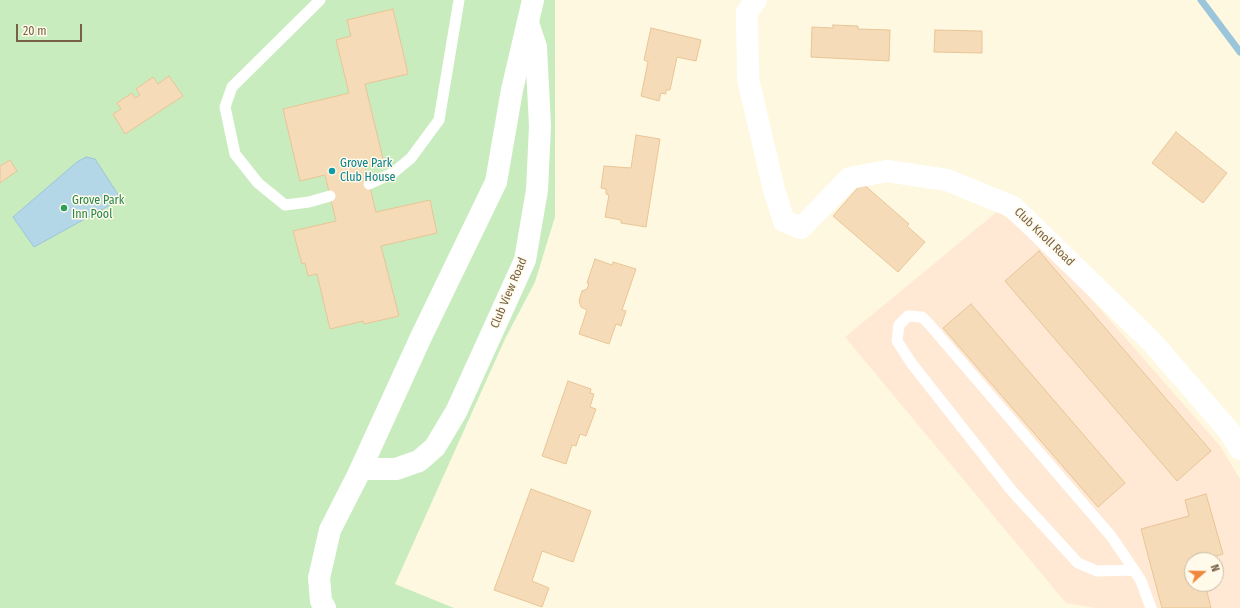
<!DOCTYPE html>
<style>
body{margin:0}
#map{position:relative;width:1240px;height:608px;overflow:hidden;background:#fef8e1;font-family:"Fira Sans Condensed",sans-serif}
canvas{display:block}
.north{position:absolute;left:1184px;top:552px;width:40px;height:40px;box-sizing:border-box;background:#fffae9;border:1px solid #c9bca8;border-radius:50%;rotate:70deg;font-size:11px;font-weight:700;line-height:16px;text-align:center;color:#776046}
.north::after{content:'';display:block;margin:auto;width:14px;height:18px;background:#f1873d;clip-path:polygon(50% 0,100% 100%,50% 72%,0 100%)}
.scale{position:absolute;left:16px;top:24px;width:66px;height:18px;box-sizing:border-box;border:2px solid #776046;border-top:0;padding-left:5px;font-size:12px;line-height:14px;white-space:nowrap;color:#776046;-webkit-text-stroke:3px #fffae9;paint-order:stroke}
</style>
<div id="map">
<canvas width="1240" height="608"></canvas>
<div class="north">N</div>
<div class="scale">20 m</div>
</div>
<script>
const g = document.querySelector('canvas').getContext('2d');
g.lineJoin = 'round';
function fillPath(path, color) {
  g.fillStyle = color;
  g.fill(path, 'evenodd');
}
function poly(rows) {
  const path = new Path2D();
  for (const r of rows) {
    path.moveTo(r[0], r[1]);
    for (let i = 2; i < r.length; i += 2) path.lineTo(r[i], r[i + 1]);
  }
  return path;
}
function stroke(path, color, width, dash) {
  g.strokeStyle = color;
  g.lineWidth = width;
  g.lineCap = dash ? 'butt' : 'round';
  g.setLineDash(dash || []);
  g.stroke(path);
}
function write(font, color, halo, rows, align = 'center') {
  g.font = font + ' "Fira Sans Condensed",sans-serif';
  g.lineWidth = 3;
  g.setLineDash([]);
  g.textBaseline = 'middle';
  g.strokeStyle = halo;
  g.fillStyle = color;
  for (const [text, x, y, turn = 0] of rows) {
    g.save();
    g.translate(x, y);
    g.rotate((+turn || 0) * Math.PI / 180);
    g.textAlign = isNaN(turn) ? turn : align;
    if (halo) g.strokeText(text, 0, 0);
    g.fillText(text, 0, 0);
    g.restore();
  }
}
fillPath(poly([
 [998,211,1052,254,1220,446,1240,479,1240,608,1096,608,1066,603,845,337],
 [1192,560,1216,560,1216,584,1192,584]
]), '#ffe9d4');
fillPath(poly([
 [0,0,555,0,555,217,535,282,505,339,395,584,454,608,0,608]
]), '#c9ecbf');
const water = poly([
 [86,157,95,159,121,199,34,247,13,217,77,162,86,157]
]);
fillPath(water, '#b4d7e8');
stroke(water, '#9ac5db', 1);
stroke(poly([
 [1201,0,1240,52]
]), '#9ac5db', 7);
const building = poly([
 [393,9,408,74,365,84,384,163,365,167,376,212,430,200,437,233,381,246,399,316,364,324,363,321,330,329,317,274,308,276,305,263,302,264,293,231,336,221,325,175,300,181,283,109,349,93,336,40,351,36,347,20,393,9],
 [833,25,858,26,858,29,890,30,889,61,811,57,812,27,833,28,833,25],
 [651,28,701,40,696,61,677,57,670,90,666,90,666,94,661,93,659,101,641,96,648,62,644,60,651,28],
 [935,30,982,31,982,53,934,52,935,30],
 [169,76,183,96,125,134,113,114,121,109,117,103,132,93,135,98,140,95,136,89,153,77,158,84,169,76],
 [1176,132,1227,173,1203,203,1152,163,1176,132],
 [636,135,660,139,646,227,621,223,621,220,605,217,609,195,606,194,606,189,601,188,604,166,631,168,636,135],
 [10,160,17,171,0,183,0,166,10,160],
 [862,183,909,224,907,226,925,242,898,272,833,216,862,183],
 [1039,251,1211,451,1177,481,1005,281,1039,251],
 [595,259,612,265,613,262,636,269,622,310,626,311,621,326,616,324,609,344,579,334,587,310,581,307,579,301,582,291,587,289,589,283,587,283,595,259],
 [971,304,1125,483,1098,507,943,328,971,304],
 [568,381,591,389,590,393,594,394,590,407,596,409,586,436,580,434,576,446,572,445,566,464,542,456,568,381],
 [531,489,591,511,573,562,542,551,532,581,549,588,542,607,494,590,531,489],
 [1206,494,1223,554,1202,560,1192,560,1192,584,1205,584,1211,608,1162,608,1141,529,1189,516,1185,500,1206,494]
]);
fillPath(building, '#f5dbb7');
stroke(building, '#e9c596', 1);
stroke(poly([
 [320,0,232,87,225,107,235,154,258,183,285,205,309,202,330,196],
 [369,184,393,173,411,158,439,120,459,0],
 [1134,570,1097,571,1078,563,1012,491,912,364,897,341,899,325,908,316,922,317,929,324,1111,536,1134,570,1141,581,1151,608]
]), '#fff', 11);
stroke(poly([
 [756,0,747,12,748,79,774,190,784,221,801,228,850,178,887,171,947,180,1013,207,1151,341,1229,431,1240,449],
 [361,469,396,469,419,461,435,447,456,412,525,260,537,190,540,126,536,47,528,23],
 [325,608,321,601,319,578,330,530,357,477,421,337,496,182,512,90,533,0]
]), '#fff', 22);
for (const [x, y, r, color] of [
 [332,171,4,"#0f9aa8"],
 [64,208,4,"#2e9e5b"]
]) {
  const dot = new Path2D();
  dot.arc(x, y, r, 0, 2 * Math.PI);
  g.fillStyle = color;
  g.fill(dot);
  stroke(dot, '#fffae9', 1.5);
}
write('12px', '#0d838f', '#fffae9', [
 ["Grove Park",340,164],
 ["Club House",340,178]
], 'left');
write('12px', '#27864d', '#fffae9', [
 ["Grove Park",72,201],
 ["Inn Pool",72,215]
], 'left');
write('12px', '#776046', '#fffae9', [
 ["Club Knoll Road",1044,237,44],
 ["Club View Road",509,293,-67]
]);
</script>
